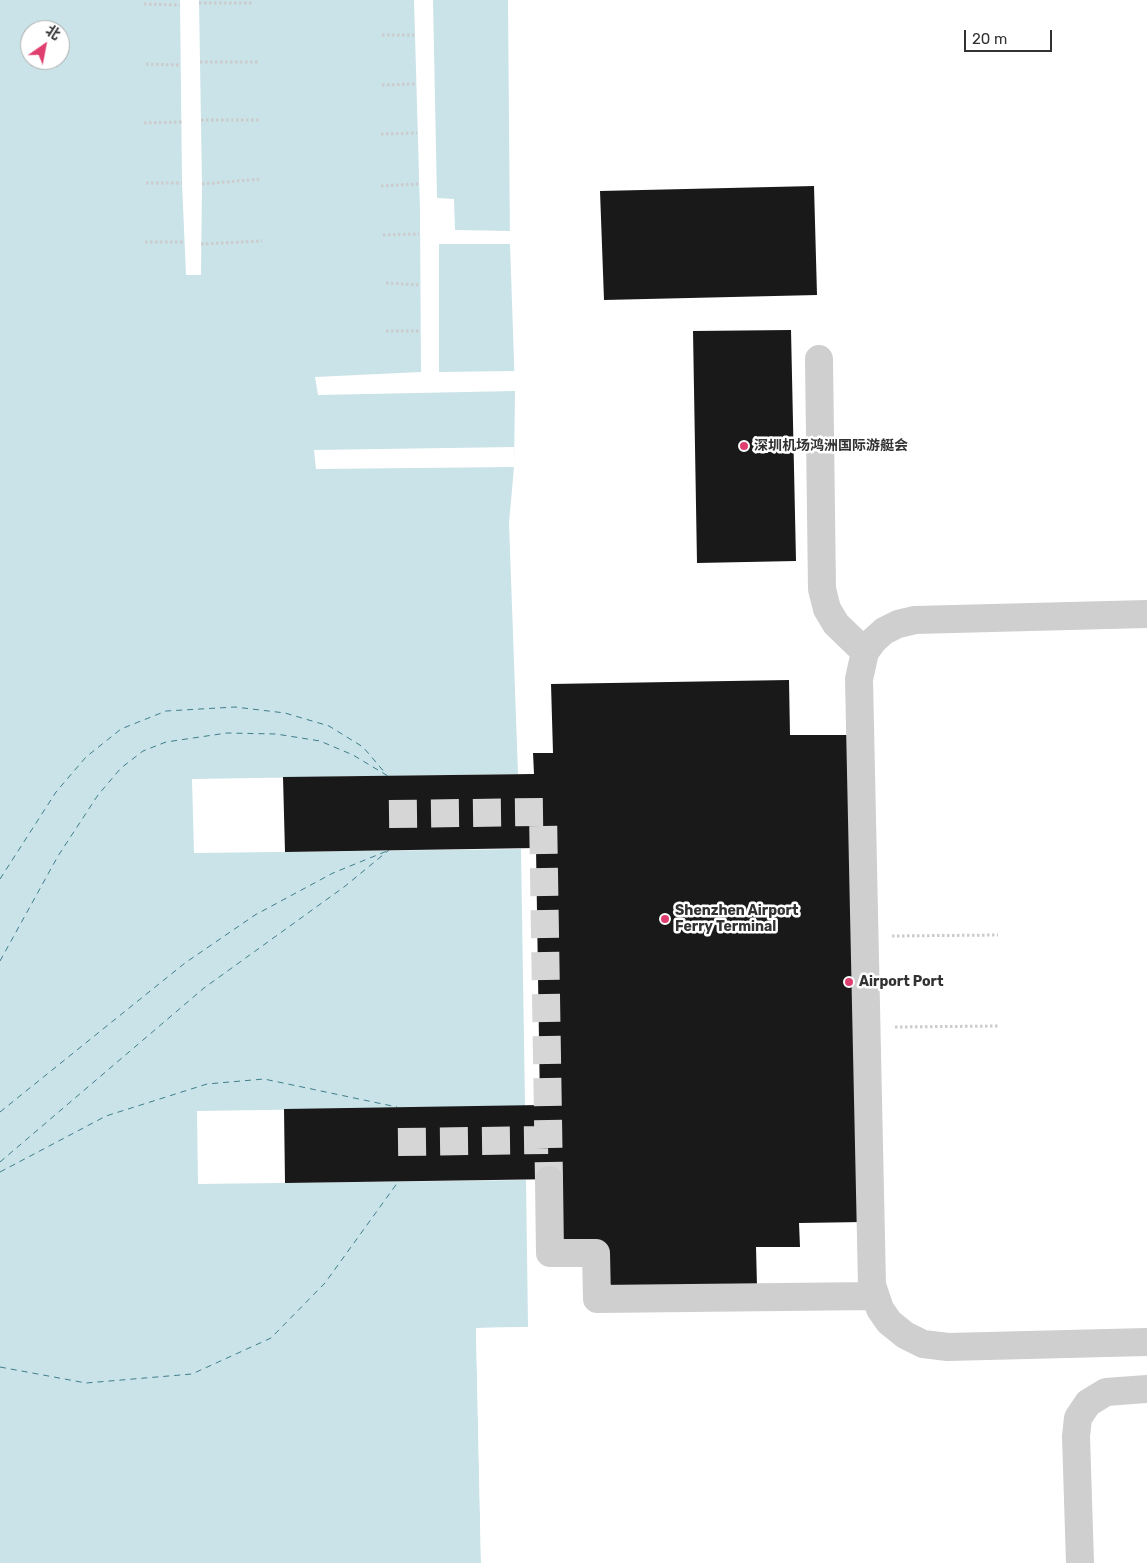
<!DOCTYPE html>
<meta charset="utf-8">
<style>
body{margin:0}
#map{position:relative;width:1147px;height:1563px;overflow:hidden;background:#fff;font-family:Rubik,"Noto Sans SC",sans-serif}
canvas{display:block}
.north{position:absolute;left:20px;top:20px;width:50px;height:50px;box-sizing:border-box;background:#fff;border:1px solid #adadad;border-radius:50%;rotate:33deg;font-size:14px;font-weight:700;line-height:20px;text-align:center;color:#323232}
.north::after{content:'';display:block;margin:auto;width:18px;height:22px;background:#de3f6e;clip-path:polygon(50% 0,100% 100%,50% 72%,0 100%)}
.scale{position:absolute;left:964px;top:30px;width:88px;height:22px;box-sizing:border-box;border:2px solid #323232;border-top:0;padding-left:6px;font-size:15px;line-height:18px;white-space:nowrap;color:#323232;-webkit-text-stroke:4px #fff;paint-order:stroke}
</style>
<div id="map">
<canvas width="1147" height="1563"></canvas>
<div class="north">北</div>
<div class="scale">20 m</div>
</div>
<script>
const g = document.querySelector('canvas').getContext('2d');
g.lineJoin = 'round';
function fillPath(path, color) {
  g.fillStyle = color;
  g.fill(path, 'evenodd');
}
function poly(rows) {
  const path = new Path2D();
  for (const r of rows) {
    path.moveTo(r[0], r[1]);
    for (let i = 2; i < r.length; i += 2) path.lineTo(r[i], r[i + 1]);
  }
  return path;
}
function stroke(path, color, width, dash) {
  g.strokeStyle = color;
  g.lineWidth = width;
  g.lineCap = dash ? 'butt' : 'round';
  g.setLineDash(dash || []);
  g.stroke(path);
}
function write(font, color, halo, rows, align = 'center') {
  g.font = font + ' Rubik,"Noto Sans SC",sans-serif';
  g.lineWidth = 5;
  g.setLineDash([]);
  g.textBaseline = 'middle';
  g.strokeStyle = halo;
  g.fillStyle = color;
  for (const [text, x, y, turn = 0] of rows) {
    g.save();
    g.translate(x, y);
    g.rotate((+turn || 0) * Math.PI / 180);
    g.textAlign = isNaN(turn) ? turn : align;
    if (halo) g.strokeText(text, 0, 0);
    g.fillText(text, 0, 0);
    g.restore();
  }
}
fillPath(poly([
 [0,0,508,0,510,244,515,391,514,467,509,523,518,774,192,779,194,853,521,849,525,1106,197,1111,198,1184,526,1180,528,1327,476,1328,481,1563,0,1563],
 [30,30,60,30,60,60,30,60]
]), '#c9e3e8');
fillPath(poly([
 [180,0,199,0,202,184,201,275,186,275,182,183],
 [414,0,433,0,437,198,454,199,455,230,511,231,510,244,439,244,439,372,515,371,515,391,318,395,315,377,421,372,420,211],
 [514,447,514,467,316,469,314,450],
 [528,1327,529,1329,478,1330,484,1563,481,1563,476,1328]
]), '#fff');
stroke(poly([
 [0,879,56,792,86,757,121,729,166,711,235,707,285,713,329,726,363,747,386,774],
 [0,961,58,856,98,795,121,768,143,751,166,742,227,733,276,734,320,741,353,755,388,776],
 [0,1112,185,963,255,915,333,873,387,851],
 [0,1162,204,988,344,887,389,850],
 [0,1172,106,1116,207,1084,264,1079,397,1107],
 [0,1367,86,1383,192,1374,271,1338,325,1283,398,1182]
]), '#407e8b', 1, [6, 5]);
fillPath(poly([
 [814,186,817,295,604,300,600,191],
 [791,330,796,561,697,563,693,331],
 [789,680,790,735,855,735,864,1222,799,1223,800,1247,756,1247,757,1286,610,1288,609,1248,562,1249,560,1179,285,1183,284,1109,540,1105,536,848,285,852,283,777,534,774,533,753,553,753,551,684]
]), '#191919');
stroke(poly([
 [389,814,543,812,549,1180],
 [398,1142,548,1140]
]), '#d6d6d6', 28, [28, 14]);
stroke(poly([
 [199,3,254,3],
 [144,4,180,5],
 [382,35,414,35],
 [200,62,258,62],
 [146,64,179,65],
 [382,85,416,84],
 [201,120,261,120],
 [144,123,183,122],
 [381,134,417,133],
 [146,183,182,183],
 [202,184,261,179],
 [381,186,418,184],
 [383,235,419,234],
 [145,242,185,242],
 [201,244,262,241],
 [386,283,420,285],
 [386,331,420,331],
 [892,936,998,935],
 [895,1027,1000,1026]
]), '#ccc', 3, [2.5, 2.5]);
stroke(poly([
 [819,359,822,589,827,609,836,624,865,652],
 [1147,614,915,620,898,624,884,631,873,641,865,652,859,679,872,1285,880,1309,889,1322,905,1335,923,1344,948,1347,1147,1342],
 [549,1180,550,1253,596,1253,597,1299,874,1296],
 [1080,1563,1076,1436,1078,1418,1088,1403,1106,1392,1147,1389]
]), '#cfcfcf', 28);
for (const [x, y, r, color] of [
 [744,446,5,"#de3f6e"],
 [665,919,5,"#de3f6e"],
 [849,982,5,"#de3f6e"]
]) {
  const dot = new Path2D();
  dot.arc(x, y, r, 0, 2 * Math.PI);
  g.fillStyle = color;
  g.fill(dot);
  stroke(dot, '#fff', 2);
}
write('bold 14px', '#323232', '#fff', [
 ["深圳机场鸿洲国际游艇会",754,446],
 ["Shenzhen Airport",675,911],
 ["Ferry Terminal",675,927],
 ["Airport Port",859,982]
], 'left');
</script>
